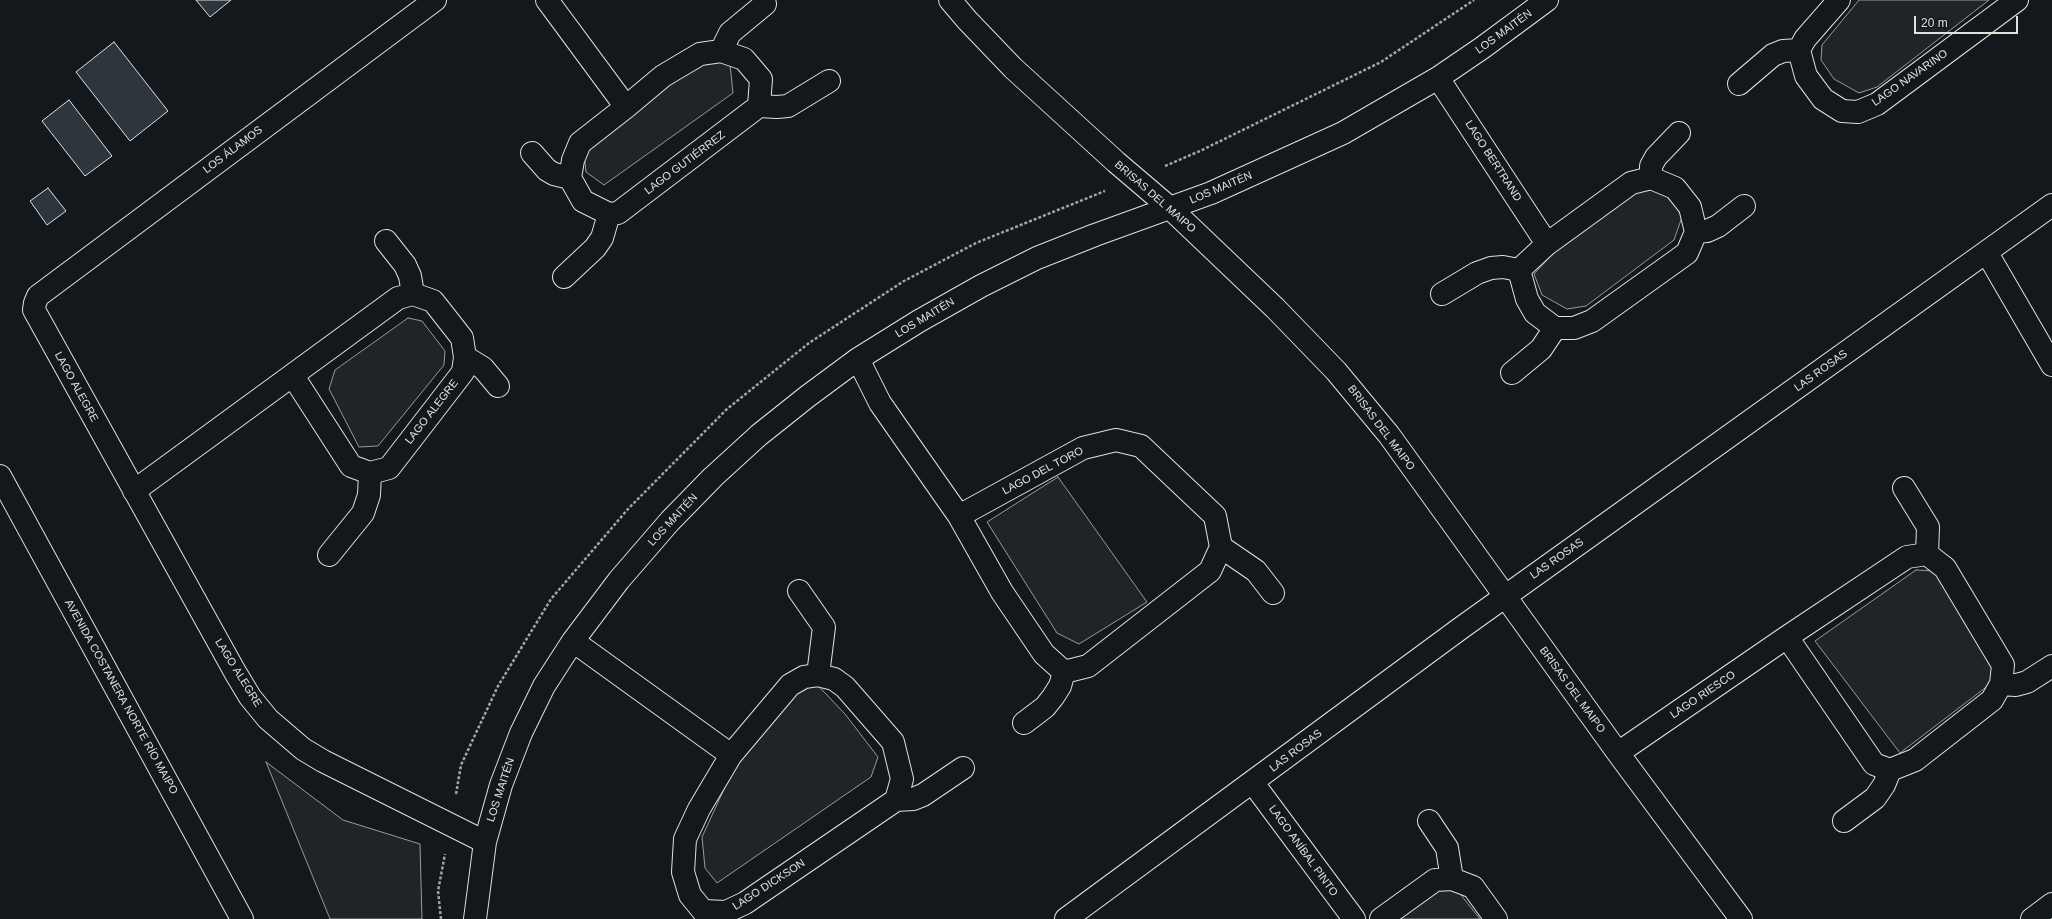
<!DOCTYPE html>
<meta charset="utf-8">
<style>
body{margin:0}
#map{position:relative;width:2052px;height:919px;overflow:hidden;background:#14181c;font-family:Arial,sans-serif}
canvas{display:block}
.scale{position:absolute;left:1914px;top:16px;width:104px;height:18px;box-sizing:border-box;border:2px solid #d8e6dc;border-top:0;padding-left:5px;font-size:12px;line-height:14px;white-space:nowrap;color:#d8e6dc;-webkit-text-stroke:3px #14181c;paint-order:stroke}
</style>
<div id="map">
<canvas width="2052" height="919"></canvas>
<div class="scale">20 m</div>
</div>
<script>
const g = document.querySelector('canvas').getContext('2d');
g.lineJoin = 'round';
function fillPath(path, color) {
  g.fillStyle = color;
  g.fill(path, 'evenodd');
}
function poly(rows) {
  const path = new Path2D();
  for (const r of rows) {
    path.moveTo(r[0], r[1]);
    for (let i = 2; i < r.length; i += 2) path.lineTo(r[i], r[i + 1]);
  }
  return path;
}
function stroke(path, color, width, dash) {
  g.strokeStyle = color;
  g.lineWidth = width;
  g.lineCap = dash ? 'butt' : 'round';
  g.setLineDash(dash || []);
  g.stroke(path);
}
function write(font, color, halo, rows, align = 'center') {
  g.font = font + ' Arial,sans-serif';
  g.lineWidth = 3;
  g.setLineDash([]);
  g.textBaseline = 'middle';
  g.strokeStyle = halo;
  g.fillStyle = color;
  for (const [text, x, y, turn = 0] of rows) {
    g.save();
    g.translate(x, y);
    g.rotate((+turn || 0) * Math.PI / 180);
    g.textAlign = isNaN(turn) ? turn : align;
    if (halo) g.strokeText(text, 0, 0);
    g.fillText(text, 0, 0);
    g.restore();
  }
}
const green = poly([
 [1859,0,1989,0,1877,87,1859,93,1834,79,1821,60,1822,45,1859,0],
 [695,56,730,64,733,93,604,185,586,172,584,153,695,56],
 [1639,189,1655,189,1672,199,1682,217,1674,240,1586,306,1567,309,1542,295,1534,274,1562,244,1639,189],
 [408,318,422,321,445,351,444,365,378,446,359,447,329,389,335,370,408,318],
 [1058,477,1147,602,1079,644,1057,633,987,522,1058,477],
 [1916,570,1937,571,1996,667,1991,680,1985,688,1900,753,1815,641,1916,570],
 [809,676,845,714,878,757,871,777,717,883,705,868,702,837,743,748,809,676],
 [266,762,343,820,420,844,422,919,330,919,266,762],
 [1450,881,1480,919,1397,919,1450,881]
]);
fillPath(green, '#202428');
stroke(green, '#939e99', 1);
const building = poly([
 [196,0,231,0,210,17,196,0],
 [114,42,168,111,130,141,76,72,114,42],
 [69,100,112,156,85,176,42,121,69,100],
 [48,188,66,211,47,225,30,201,48,188]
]);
fillPath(building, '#2c363c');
stroke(building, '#d8e6dc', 1);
const street = poly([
 [435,0,38,296,35,303,34,310,235,672,250,697,268,719,303,749,323,761,485,842],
 [547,0,626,107,663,76,700,54,721,51,744,59,761,79,759,106,618,213,609,214,583,201,570,178,573,160,580,143,626,107],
 [950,0,967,20,1013,68,1116,162,1170,208,1275,308,1336,371,1389,435,1618,753,1741,919],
 [1839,0,1805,39,1799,50,1806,76,1823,99,1842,111,1858,112,1877,104,2017,0],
 [721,51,730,33,765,4],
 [1438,78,1547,244],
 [1739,84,1773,55,1783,51,1799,50],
 [759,106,777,107,788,106,829,81],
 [532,153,547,170,554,174,570,178],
 [1651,178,1675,188,1690,207,1696,232,1687,253,1592,321,1574,328,1555,328,1535,313,1527,299,1519,270,1547,244,1631,183,1651,178],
 [1651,178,1651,166,1656,157,1679,133],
 [1696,232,1707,231,1718,226,1744,206],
 [386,241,405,265,410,276,413,294],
 [1987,253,2052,365],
 [564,277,595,248,602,238,609,214],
 [1442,294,1477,273,1491,268,1503,267,1519,270],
 [465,357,483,368,498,386],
 [858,359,880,403,959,516,1002,592,1044,654,1064,672,1088,666,1210,571,1221,547,1215,516,1141,446,1116,440,1083,448,959,516],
 [1512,373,1541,349,1555,328],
 [0,476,242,919],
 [1904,488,1928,527,1927,554],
 [134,491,398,298,413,294,433,301,462,338,465,357,463,372,389,468,370,473,351,466,293,376],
 [1221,547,1256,571,1273,593],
 [329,555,363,513,369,495,370,473],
 [799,591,824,627,818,675],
 [573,641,731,755,699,809,685,839,683,872,690,895,703,911,726,912,745,903,896,800,902,779,893,742,845,687,834,679,818,675,804,677,790,685,731,755],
 [2001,684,2016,685,2027,682,2052,666],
 [1024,723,1045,707,1053,697,1060,686,1064,672],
 [1618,753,1787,637,1907,557,1927,554,1945,568,2003,665,2001,684,1992,700,1915,760,1890,770,1874,764,1787,637],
 [1253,783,1354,919],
 [896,800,913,799,923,795,963,768],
 [1429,821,1447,848,1452,879],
 [1844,821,1875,798,1884,785,1890,770],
 [475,919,485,842,501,785,521,733,544,686,573,641,619,580,670,521,713,477,759,435,808,396,858,359,919,321,981,286,1037,258,1095,235,1211,193,1343,133,1438,78,1482,48,1547,0],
 [1066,919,1461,628,2052,205],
 [1381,919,1435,880,1452,879,1473,887,1496,919],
 [2032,919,2052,904]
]);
stroke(street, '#d8e6dc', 24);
stroke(poly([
 [1165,166,1200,151,1381,62,1474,0],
 [456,794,461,765,498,686,551,599,628,509,727,409,809,343,904,281,976,243,1105,191],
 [441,919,438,891,445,854]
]), '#9da8a2', 2.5, [3, 2]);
stroke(street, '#14181c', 22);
write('11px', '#d8e6dc', '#14181c', [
 ["LOS MAITÉN",1504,32,-36],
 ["LAGO NAVARINO",1910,78,-35],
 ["LOS ÁLAMOS",233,150,-37],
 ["LAGO BERTRAND",1493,161,57],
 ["LAGO GUTIÉRREZ",685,163,-37],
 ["LOS MAITÉN",1221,188,-23],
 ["BRISAS DEL MAIPO",1155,197,41],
 ["LOS MAITÉN",925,318,-31],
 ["LAS ROSAS",1821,371,-36],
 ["LAGO ALEGRE",76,387,61],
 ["LAGO ALEGRE",432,412,-52],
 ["BRISAS DEL MAIPO",1381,428,53],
 ["LAGO DEL TORO",1043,471,-28],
 ["LOS MAITÉN",673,520,-47],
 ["LAS ROSAS",1557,559,-35],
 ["LAGO ALEGRE",238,673,58],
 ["BRISAS DEL MAIPO",1572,690,54],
 ["LAGO RIESCO",1703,695,-34],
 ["AVENIDA COSTANERA NORTE RÍO MAIPO",121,697,61],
 ["LAS ROSAS",1296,751,-37],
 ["LOS MAITÉN",501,790,-72],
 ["LAGO ANÍBAL PINTO",1303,851,54],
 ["LAGO DICKSON",769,885,-33]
]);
</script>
